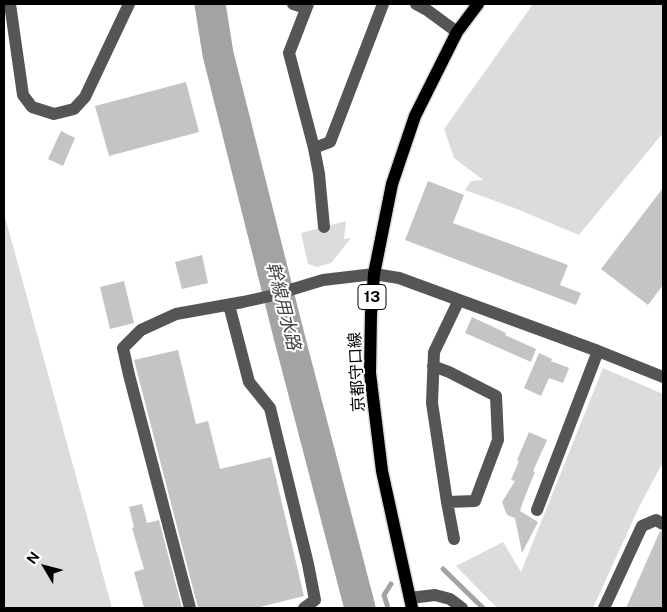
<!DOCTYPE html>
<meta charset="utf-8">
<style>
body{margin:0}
#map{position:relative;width:667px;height:612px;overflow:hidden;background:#fff;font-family:"Public Sans",sans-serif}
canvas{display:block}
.frame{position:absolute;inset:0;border:5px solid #000;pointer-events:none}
.north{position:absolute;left:20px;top:542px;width:50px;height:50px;-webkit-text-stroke:4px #fff;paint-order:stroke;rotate:307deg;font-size:14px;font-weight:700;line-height:20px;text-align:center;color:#000}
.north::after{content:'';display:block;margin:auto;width:18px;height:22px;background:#000;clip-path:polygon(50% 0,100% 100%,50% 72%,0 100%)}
</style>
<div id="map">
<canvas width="667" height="612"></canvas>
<div class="frame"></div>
<div class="north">N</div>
</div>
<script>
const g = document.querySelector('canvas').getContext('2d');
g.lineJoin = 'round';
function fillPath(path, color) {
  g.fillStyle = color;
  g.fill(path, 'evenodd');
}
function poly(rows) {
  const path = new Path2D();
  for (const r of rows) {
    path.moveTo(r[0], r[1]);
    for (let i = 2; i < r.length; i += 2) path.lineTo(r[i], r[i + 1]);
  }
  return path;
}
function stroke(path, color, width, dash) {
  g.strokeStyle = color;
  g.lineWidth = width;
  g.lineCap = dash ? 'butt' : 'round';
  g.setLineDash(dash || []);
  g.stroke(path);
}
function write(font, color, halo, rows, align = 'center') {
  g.font = font + ' "Public Sans","Noto Sans JP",sans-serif';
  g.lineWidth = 4;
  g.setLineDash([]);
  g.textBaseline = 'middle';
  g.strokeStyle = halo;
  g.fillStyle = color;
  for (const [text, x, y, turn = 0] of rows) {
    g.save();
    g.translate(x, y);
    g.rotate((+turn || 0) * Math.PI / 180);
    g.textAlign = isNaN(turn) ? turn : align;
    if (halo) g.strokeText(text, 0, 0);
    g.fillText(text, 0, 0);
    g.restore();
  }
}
fillPath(poly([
 [533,4,663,4,663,133,579,235,517,209,465,190,471,181,483,180,454,158,444,129],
 [4,213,112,608,4,608],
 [346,221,344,239,351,238,331,263,317,267,308,264,301,233],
 [603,368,663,394,663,462,639,507,593,608,497,608,456,566,503,542,521,572]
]), '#dcdcdc');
stroke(poly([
 [443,569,483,608],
 [388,608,384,595,391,584]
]), '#a3a3a3', 5);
stroke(poly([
 [210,4,218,54,289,336,360,608]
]), '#a3a3a3', 31);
fillPath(poly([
 [186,82,199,132,109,156,95,106],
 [61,131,75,138,63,166,48,159],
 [428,181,464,195,453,223,568,265,560,285,581,293,576,305,405,240],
 [663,188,663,285,648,305,601,269],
 [202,255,208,283,182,289,175,262],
 [124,281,134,323,110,329,100,287],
 [472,317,506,333,505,335,536,349,531,362,465,333],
 [178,350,196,424,208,421,220,469,271,457,304,596,256,608,198,608,134,360],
 [539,353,552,359,551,361,569,368,563,383,549,378,541,396,524,388],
 [529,432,547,440,533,471,535,472,524,499,520,511,538,522,522,553,515,518,507,515,502,502,515,481,511,480,519,461,517,460],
 [142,504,147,523,159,520,182,608,144,608,134,572,144,569,132,528,134,527,129,507],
 [660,531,663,532,663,608,626,608]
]), '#c4c4c4');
const major = poly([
 [412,608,382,471,370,373,371,314,374,274,392,184,415,116,457,32,478,4]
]);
stroke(major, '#dbdbdb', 15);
stroke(poly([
 [10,4,23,95,32,107,54,114,74,109,85,97,129,4],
 [293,4,306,8],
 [308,4,289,53,314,148,319,174,324,227],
 [416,4,427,10,457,32],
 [314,148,330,142,383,4],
 [229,305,249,382,270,408,308,564,315,600,304,608],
 [433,366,449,372,496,396,498,440,475,501,447,502],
 [537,510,598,351],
 [454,539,447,502,432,403,434,352,459,300],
 [410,598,435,595,450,599,462,608],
 [190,608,129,375,123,348,141,330,176,314,243,302,270,296,323,280,374,274,399,278,598,351,663,377],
 [604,608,642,526,656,520,663,524]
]), '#555', 12);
stroke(major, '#000', 12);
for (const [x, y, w] of [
 [372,297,28]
]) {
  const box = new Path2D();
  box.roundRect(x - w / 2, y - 12.5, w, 25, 4);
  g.fillStyle = '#fff';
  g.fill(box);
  stroke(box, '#000', 1);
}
write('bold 15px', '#000', null, [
 ["13",372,297]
]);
write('16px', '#000', '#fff', [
 ["京都守口線",357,372,-93]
]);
write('italic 18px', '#444', '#fff', [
 ["幹線用水路",283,306,76]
]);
</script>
